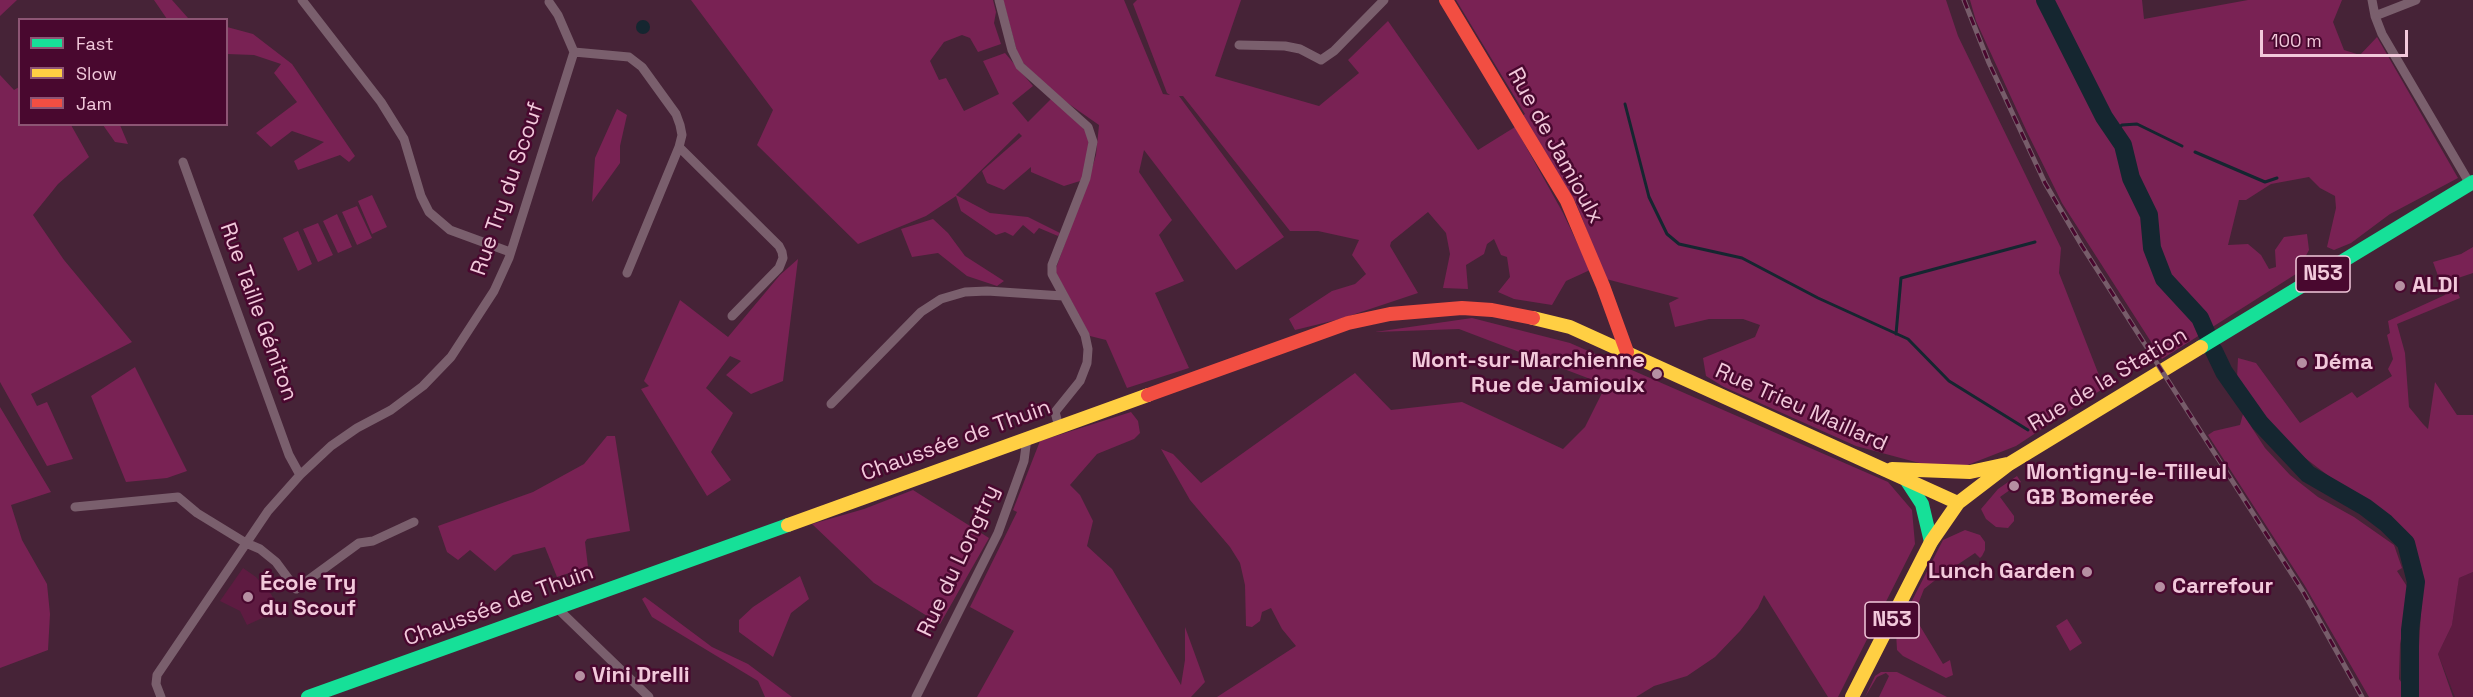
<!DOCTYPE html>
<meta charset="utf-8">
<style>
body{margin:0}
#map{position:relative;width:2473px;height:697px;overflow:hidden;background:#462337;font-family:"Space Grotesk",sans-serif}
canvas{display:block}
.legend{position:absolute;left:18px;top:18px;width:210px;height:108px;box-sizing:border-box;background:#49082f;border:2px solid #8d5574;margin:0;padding:8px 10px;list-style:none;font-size:18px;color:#f2c9db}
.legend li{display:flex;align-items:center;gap:12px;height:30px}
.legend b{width:30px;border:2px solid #8d5574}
.scale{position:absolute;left:2260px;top:30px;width:148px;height:27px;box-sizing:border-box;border:3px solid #f2c9db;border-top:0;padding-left:8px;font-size:18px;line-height:21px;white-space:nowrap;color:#f2c9db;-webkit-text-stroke:4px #49082f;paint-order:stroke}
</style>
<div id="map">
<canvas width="2473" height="697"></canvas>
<ul class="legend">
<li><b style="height:8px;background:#16e098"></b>Fast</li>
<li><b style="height:8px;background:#ffcf43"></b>Slow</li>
<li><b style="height:8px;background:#f24e42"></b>Jam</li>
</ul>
<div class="scale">100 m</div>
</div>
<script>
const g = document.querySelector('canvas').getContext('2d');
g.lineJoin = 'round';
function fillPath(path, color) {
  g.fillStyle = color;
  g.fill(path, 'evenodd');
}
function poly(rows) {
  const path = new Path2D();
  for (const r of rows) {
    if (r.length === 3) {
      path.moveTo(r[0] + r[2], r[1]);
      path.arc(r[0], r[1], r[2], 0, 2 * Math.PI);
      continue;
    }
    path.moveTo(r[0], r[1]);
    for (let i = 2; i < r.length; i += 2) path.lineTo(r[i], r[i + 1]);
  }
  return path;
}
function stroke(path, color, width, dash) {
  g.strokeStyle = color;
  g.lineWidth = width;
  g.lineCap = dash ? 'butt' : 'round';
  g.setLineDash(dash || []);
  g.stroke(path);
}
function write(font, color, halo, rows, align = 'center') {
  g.font = font + ' "Space Grotesk",sans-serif';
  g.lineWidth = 5;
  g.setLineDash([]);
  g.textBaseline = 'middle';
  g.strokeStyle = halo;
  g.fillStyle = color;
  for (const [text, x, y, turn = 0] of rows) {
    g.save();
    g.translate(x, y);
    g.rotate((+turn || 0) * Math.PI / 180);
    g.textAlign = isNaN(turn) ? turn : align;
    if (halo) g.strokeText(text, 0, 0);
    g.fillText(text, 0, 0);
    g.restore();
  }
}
fillPath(poly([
 [243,568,256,577,271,594,280,610,247,625,240,611,220,601],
 [2473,572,2473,697,2455,697,2438,654,2452,625,2459,578]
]), '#5e1b41');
fillPath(poly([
 [0,0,17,0,0,16],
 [154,0,172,0,188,18,167,19],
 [691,0,993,0,996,12,994,23,1001,44,978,52,970,38,962,35,944,42,930,61,939,80,946,78,964,111,999,94,983,61,1005,53,1033,86,1012,103,1028,122,1052,98,1088,133,1089,144,1084,176,1080,181,1064,186,1031,172,1031,167,1004,190,987,183,982,171,1022,136,1019,133,956,195,990,213,1028,217,1060,233,1058,236,1039,228,1034,234,1023,225,1013,236,1005,232,996,235,961,211,956,196,926,216,858,244,757,145,773,110],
 [1003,0,1124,0,1163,94,1170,95,1167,93,1133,4,1137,0,1241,0,1215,76,1319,106,1359,73,1348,60,1388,21,1478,150,1515,127,1563,213,1590,270,1566,281,1552,305,1514,299,1498,292,1510,277,1507,257,1501,255,1494,239,1487,244,1484,254,1466,265,1468,289,1443,288,1450,254,1446,233,1428,212,1391,242,1390,246,1418,293,1340,319,1295,330,1289,319,1332,291,1355,284,1366,274,1352,255,1359,240,1318,231,1290,231,1183,96,1179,96,1284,237,1236,270,1144,150,1139,172,1172,220,1159,235,1184,281,1155,293,1189,368,1127,388,1106,340,1090,336,1055,271,1092,168,1096,155,1099,125,1056,95,1019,59],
 [1456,0,1946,0,1958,36,2061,248,2059,273,2104,388,2016,446,1960,468,1923,464,1856,446,1724,387,1706,376,1703,358,1755,337,1760,325,1743,319,1709,319,1675,327,1669,303,1679,298,1606,279,1576,203,1522,116,1525,114],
 [1970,0,2142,0,2144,19,2248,0,2342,0,2333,22,2344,50,2360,55,2377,37,2458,178,2390,214,2351,243,2334,250,2327,247,2336,208,2335,196,2320,188,2309,177,2271,184,2246,200,2239,200,2228,245,2248,244,2261,255,2269,269,2276,267,2275,250,2284,237,2307,234,2309,250,2296,274,2162,359,2062,203,2027,132,1976,21],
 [227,27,253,34,292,64,355,156,349,162,340,155,298,170,294,161,324,142,292,131,271,147,256,133,297,102,274,73,281,64,254,55,227,54],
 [0,75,14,90,19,87,20,124,71,125,89,157,58,184,33,215,64,260,132,342,31,394,37,406,47,402,73,459,47,466,0,382],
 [617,109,627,115,620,146,620,163,592,202,595,158],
 [103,125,120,125,128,144,115,142],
 [372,195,387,227,372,234,358,201],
 [357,206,372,238,357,245,342,212],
 [337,214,352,247,338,253,323,221],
 [933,219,948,233,965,256,1004,281,997,286,967,276,938,253,912,257,901,229],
 [318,223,333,255,318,262,303,229],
 [298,231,312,264,298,271,283,238],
 [2473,247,2473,273,2452,280,2460,298,2397,324,2405,353,2409,407,2423,424,2428,429,2435,382,2457,415,2473,415,2473,572,2459,578,2452,625,2438,654,2453,697,2416,697,2423,578,2410,541,2393,525,2288,445,2252,411,2237,378,2238,358,2256,363,2300,423,2352,392,2357,398,2392,376,2388,369,2393,359,2387,335,2390,333,2388,321,2445,295,2433,262,2461,254],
 [798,259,783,381,751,394,726,375,741,361,730,356,706,388,733,413,711,452,731,480,707,496,641,389,649,386,644,381,680,300,728,337,780,275],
 [1472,318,1570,343,1888,482,1912,510,1915,544,1838,697,1828,697,1764,595,1758,608,1740,631,1715,657,1687,676,1654,686,1636,697,1217,697,1296,646,1282,629,1271,608,1262,612,1260,621,1252,627,1246,626,1245,585,1240,563,1230,547,1190,500,1161,449,1173,454,1201,483,1355,373,1391,410,1462,402,1563,449,1585,427,1606,385,1459,329,1375,332],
 [135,367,187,471,167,478,126,482,91,396],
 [0,407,51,492,11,505,22,540,47,584,50,614,48,650,0,668],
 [1131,412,1138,421,1140,433,1134,439,1097,454,1070,485,1080,495,1093,521,1087,546,1112,569,1181,685,1185,660,1185,627,1205,682,1191,697,977,697,1014,631,970,607,1017,512,1013,510,1040,441],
 [2243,414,2265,448,2290,475,2318,497,2354,517,2394,545,2402,568,2397,571,2410,591,2400,644,2399,679,2412,697,2369,697,2305,586,2208,435,2214,431,2240,425],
 [607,436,615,436,630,531,587,539,585,542,588,567,557,577,545,547,513,555,495,571,470,550,458,560,447,552,438,526,533,492,584,464],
 [2017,476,2021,482,2000,497,2014,516,2014,521,2008,528,1996,527,1986,519,1981,509,1998,489],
 [913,490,989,538,940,624,874,583,812,524,864,509],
 [1965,530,1980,535,1985,542,1985,550,1982,556,1980,558,1975,553,1939,577,1924,589,1917,607,1917,621,1943,664,1950,660,1953,675,1946,678,1903,656,1897,650,1896,632,1943,540],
 [800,576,809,599,791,613,773,657,739,632,739,620,753,607],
 [645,597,712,647,748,664,792,697,765,697,758,681,652,617,642,599],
 [2067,619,2082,643,2070,651,2056,626],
 [1881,672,1897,672,1947,697,1879,697,1889,676,1886,673,1877,677,1865,697,1875,676]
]), '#792254');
fillPath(poly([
 [643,27,7]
]), '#152630');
stroke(poly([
 [1625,104,1649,197,1667,234,1679,244,1742,258,1818,298,1908,339,1949,381,2028,430],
 [2114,131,2122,125,2137,124,2182,146],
 [2195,152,2265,182,2277,178],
 [1896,334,1901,278,2035,242]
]), '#152630', 3);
stroke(poly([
 [2045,0,2104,117,2123,145,2131,178,2149,215,2152,248,2164,279,2200,318,2207,334],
 [2214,351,2224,372,2260,423,2308,474,2365,507,2386,523,2406,543,2416,582,2410,630,2410,697]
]), '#152630', 18);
stroke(poly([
 [302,0,381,102,404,139,421,196,429,212,450,230,510,252],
 [999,0,1012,50,1020,66,1088,127,1093,142,1086,178,1052,265,1052,274,1085,335,1088,349,1087,363,1080,381,1055,412,1059,427],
 [2372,0,2375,16,2382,34,2470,184],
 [2375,16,2416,0],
 [1239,45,1285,46,1300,49,1321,60,1334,51,1384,0],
 [574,52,629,57,642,67,676,114,680,125,682,135,679,147,627,273],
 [679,147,779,246,782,252,783,258,779,268,732,316],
 [183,162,289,455,300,475],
 [831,404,921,312,941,299,965,292,987,291,1063,296],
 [75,507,178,497,197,513,246,543,260,549,276,562,296,589,359,543,373,541,414,522],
 [557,608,649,697],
 [161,697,156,684,157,675,268,511,300,475,331,446,357,428,391,410,423,386,451,357,494,291,509,258,574,52,558,15,549,2],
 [916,697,998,533,1024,461,1027,438]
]), '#7a5f6d', 9);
stroke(poly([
 [2201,347,2473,182],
 [1905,478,1922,504,1931,542],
 [308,697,788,525]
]), '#16e098', 14);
stroke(poly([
 [1533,318,1570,327,1958,503],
 [1892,469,1970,472,2007,464],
 [788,525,1148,395],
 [1852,697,1931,542,1958,503,2009,464,2201,347]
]), '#ffcf43', 14);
stroke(poly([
 [1446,0,1567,201,1603,286,1627,352],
 [1148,395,1348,323,1390,314,1462,308,1492,310,1533,318]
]), '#f24e42', 14);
const rail = poly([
 [1964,0,1989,63,2045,183,2082,246,2304,593,2362,697]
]);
stroke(rail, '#775c6a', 5);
stroke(rail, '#49082f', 3, [9]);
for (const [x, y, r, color] of [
 [2400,286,6,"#b68fa2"],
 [2302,363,6,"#b68fa2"],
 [1657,374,6,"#b68fa2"],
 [2014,486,6,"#b68fa2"],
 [2087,572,6,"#b68fa2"],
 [2160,587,6,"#b68fa2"],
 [248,597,6,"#b68fa2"],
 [580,676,6,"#b68fa2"]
]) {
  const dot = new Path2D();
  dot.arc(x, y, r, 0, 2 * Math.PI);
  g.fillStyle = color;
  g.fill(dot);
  stroke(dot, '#49082f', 2);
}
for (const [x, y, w] of [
 [2323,274,54],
 [1892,620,54]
]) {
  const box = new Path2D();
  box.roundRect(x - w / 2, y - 18, w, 36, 4.5);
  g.fillStyle = '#49082f';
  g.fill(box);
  stroke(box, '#f2c9db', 1.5);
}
write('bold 21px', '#f2c9db', null, [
 ["N53",2323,274],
 ["N53",1892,620]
]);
write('22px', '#f2c9db', '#49082f', [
 ["Rue de Jamioulx",1555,146,61],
 ["Rue Try du Scouf",508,189,-71],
 ["Rue Taille Géniton",258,312,70],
 ["Rue de la Station",2108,380,-31],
 ["Rue Trieu Maillard",1801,408,24],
 ["Chaussée de Thuin",956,441,-20],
 ["Rue du Longtry",959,561,-65],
 ["Chaussée de Thuin",499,606,-20]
]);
write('bold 22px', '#f2c9db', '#49082f', [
 ["ALDI",2412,286],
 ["Mont-sur-Marchienne",1645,361,"right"],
 ["Rue de Jamioulx",1645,386,"right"],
 ["Déma",2314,363],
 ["Montigny-le-Tilleul",2026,473],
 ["GB Bomerée",2026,498],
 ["Lunch Garden",2075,572,"right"],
 ["École Try",260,584],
 ["du Scouf",260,609],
 ["Carrefour",2172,587],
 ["Vini Drelli",592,676]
], 'left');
</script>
